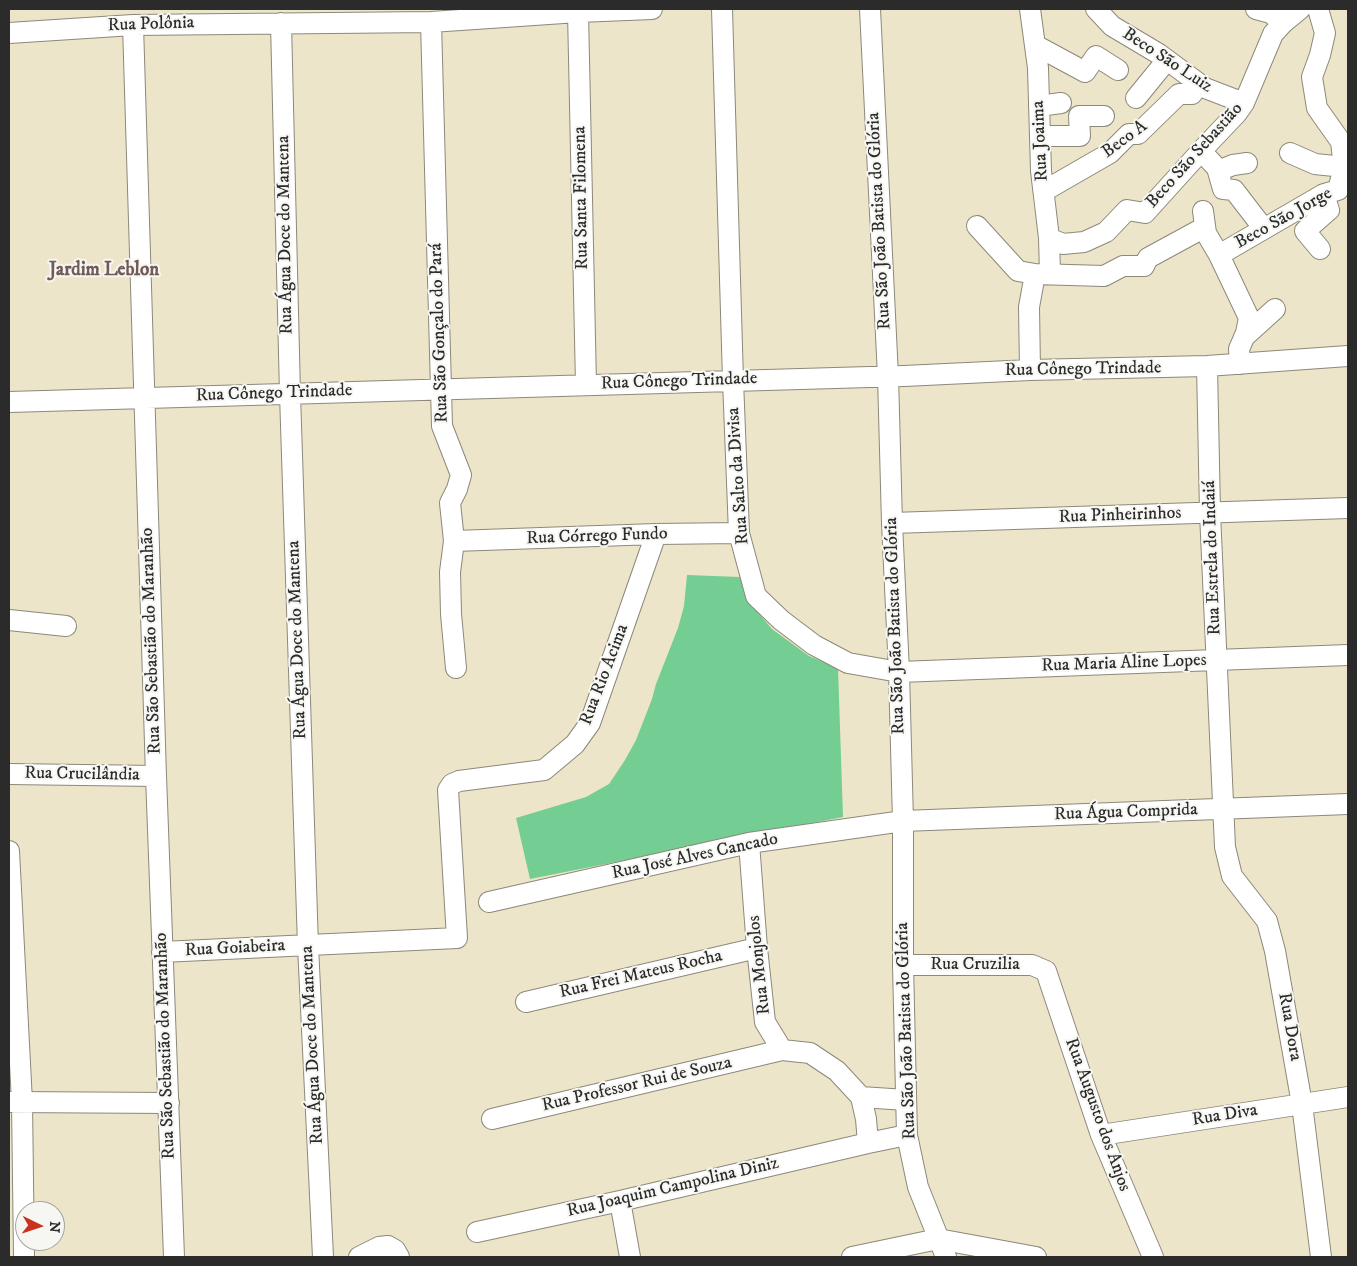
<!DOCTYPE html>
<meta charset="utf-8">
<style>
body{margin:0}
#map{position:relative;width:1357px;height:1266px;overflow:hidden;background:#ede5c9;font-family:"IM FELL DW Pica",serif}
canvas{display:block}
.frame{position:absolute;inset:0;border:10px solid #2b2b2b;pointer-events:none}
.north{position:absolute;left:15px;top:1201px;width:50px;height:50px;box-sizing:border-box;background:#f6f6f2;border:1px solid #a5a5a2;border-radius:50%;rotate:94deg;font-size:14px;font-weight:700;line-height:20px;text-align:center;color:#2b2b2b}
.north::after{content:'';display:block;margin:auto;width:18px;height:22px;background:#c8321e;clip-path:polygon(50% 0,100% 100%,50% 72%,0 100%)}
</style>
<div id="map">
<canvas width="1357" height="1266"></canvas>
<div class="frame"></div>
<div class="north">N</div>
</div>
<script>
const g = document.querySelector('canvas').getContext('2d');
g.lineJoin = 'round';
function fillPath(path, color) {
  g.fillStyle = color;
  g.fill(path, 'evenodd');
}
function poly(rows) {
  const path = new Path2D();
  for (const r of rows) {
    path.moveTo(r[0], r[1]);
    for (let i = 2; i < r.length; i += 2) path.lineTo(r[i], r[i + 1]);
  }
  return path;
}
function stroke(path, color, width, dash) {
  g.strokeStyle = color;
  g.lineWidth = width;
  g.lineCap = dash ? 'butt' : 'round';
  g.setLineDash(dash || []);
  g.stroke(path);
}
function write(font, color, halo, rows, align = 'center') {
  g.font = font + ' "IM FELL DW Pica",serif';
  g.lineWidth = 4;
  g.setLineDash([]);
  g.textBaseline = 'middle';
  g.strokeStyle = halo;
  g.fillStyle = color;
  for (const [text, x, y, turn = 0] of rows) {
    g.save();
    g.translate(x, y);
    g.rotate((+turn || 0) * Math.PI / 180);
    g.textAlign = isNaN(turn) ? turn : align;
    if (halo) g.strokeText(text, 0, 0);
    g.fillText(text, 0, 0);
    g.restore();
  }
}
fillPath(poly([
 [687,575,740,577,749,602,772,629,809,656,838,668,843,817,530,879,516,818,586,797,609,784,625,760,636,740,652,699,656,684,678,628,684,606]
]), '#74cd93');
const minor = poly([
 [722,9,733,380,739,533,756,596,781,620,814,645,848,663,899,672,1348,655],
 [870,9,888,376,892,523,899,672,903,821,903,965,907,1135,918,1187,946,1257],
 [1030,9,1038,68,1041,171,1049,238,1050,274],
 [1096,9,1112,26,1159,54,1205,88,1244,103],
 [1256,9,1271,13,1283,23],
 [578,12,586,385],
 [431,22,442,426,461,475,457,489,450,503,454,541,450,572,451,614,456,668],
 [281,23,290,394,308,946,323,1257],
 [133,25,156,776,174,1257],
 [9,33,133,25,431,22,578,12,652,9],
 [1035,45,1085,72,1096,56,1118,70],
 [1136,98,1167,60],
 [1039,106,1061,103],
 [1040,136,1080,136,1079,116,1104,116],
 [1201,151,1217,168,1223,189,1234,190,1264,229],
 [1290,153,1315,164,1344,167],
 [1218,171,1233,165,1247,163],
 [1044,191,1110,153,1129,134,1138,134,1179,94,1192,94,1199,84],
 [1203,211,1206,233,1219,255,1249,318,1246,333,1239,349,1240,364],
 [977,226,1018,271,1035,274,1104,276,1123,266,1144,266,1148,258,1205,227],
 [1049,238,1063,244,1084,242,1106,232,1127,210,1145,213,1201,151,1237,113,1244,103,1273,34,1283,23,1300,9],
 [1320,249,1305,231,1329,210,1324,194],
 [1219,255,1324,194,1338,190,1344,167,1341,142,1317,108,1312,77,1320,55,1325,33,1318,9],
 [1244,337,1275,309],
 [1207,366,1210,513,1225,847,1232,876,1267,921,1275,951,1302,1104,1321,1257],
 [1030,370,1029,307,1035,274],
 [9,402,904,376,1030,370,1207,366,1348,356],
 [892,523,1348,508],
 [454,541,656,534,739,533],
 [9,620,66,626],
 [9,774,156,776],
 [749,843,757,948,765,1022,782,1050,810,1053,837,1071,861,1097,866,1119,868,1143,907,1135],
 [9,851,22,1102,24,1257],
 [489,902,749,843,903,821,1348,804],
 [162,952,457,938,448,790,452,784,459,781,544,770,575,744,590,723,656,534],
 [903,965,1032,965,1046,971,1101,1135,1153,1257],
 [526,1002,757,948],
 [861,1097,906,1100],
 [9,1102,169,1103],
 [492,1119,782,1050],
 [1101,1135,1348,1097],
 [620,1201,630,1257],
 [477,1232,620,1201,868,1143],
 [359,1257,379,1247,388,1246,395,1250,399,1257],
 [852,1257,938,1239,1036,1257]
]);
stroke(minor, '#8c887a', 22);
stroke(minor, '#fff', 20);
write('18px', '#2b2b2b', '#f6f6f2', [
 ["Rua Polônia",151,25,-2],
 ["Beco São Luiz",1167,61,33],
 ["Beco A",1125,140,-36],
 ["Rua Joaima",1041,141,-93],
 ["Beco São Sebastião",1195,156,-48],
 ["Rua Santa Filomena",582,198,-91],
 ["Beco São Jorge",1284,219,-29],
 ["Rua São João Batista do Glória",880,221,-93],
 ["Rua Água Doce do Mantena",286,235,-91],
 ["Rua São Gonçalo do Pará",440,333,-92],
 ["Rua Cônego Trindade",1083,370,-1],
 ["Rua Cônego Trindade",679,382,-2],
 ["Rua Cônego Trindade",274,394,-2],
 ["Rua Salto da Divisa",739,476,-94],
 ["Rua Pinheirinhos",1120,516,-2],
 ["Rua Córrego Fundo",597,537,-2],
 ["Rua Estrela do Indaiá",1213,558,-92],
 ["Rua São João Batista do Glória",896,626,-92],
 ["Rua Água Doce do Mantena",298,640,-92],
 ["Rua São Sebastião do Maranhão",152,641,-92],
 ["Rua Maria Aline Lopes",1124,664,-2],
 ["Rua Rio Acima",605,675,-69],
 ["Rua Crucilândia",82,775,1],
 ["Rua Água Comprida",1126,813,-2],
 ["Rua José Alves Cancado",695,857,-12],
 ["Rua Goiabeira",235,949,-3],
 ["Rua Monjolos",760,965,-96],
 ["Rua Cruzilia",975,965],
 ["Rua Frei Mateus Rocha",641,975,-13],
 ["Rua Dora",1289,1027,80],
 ["Rua São João Batista do Glória",907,1031,-92],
 ["Rua Água Doce do Mantena",313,1045,-93],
 ["Rua São Sebastião do Maranhão",166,1046,-92],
 ["Rua Professor Rui de Souza",637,1085,-13],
 ["Rua Augusto dos Anjos",1097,1115,70],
 ["Rua Diva",1225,1116,-9],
 ["Rua Joaquim Campolina Diniz",673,1188,-13]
]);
write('bold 19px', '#725a57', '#f6f6f2', [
 ["Jardim Leblon",104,271]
]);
</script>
